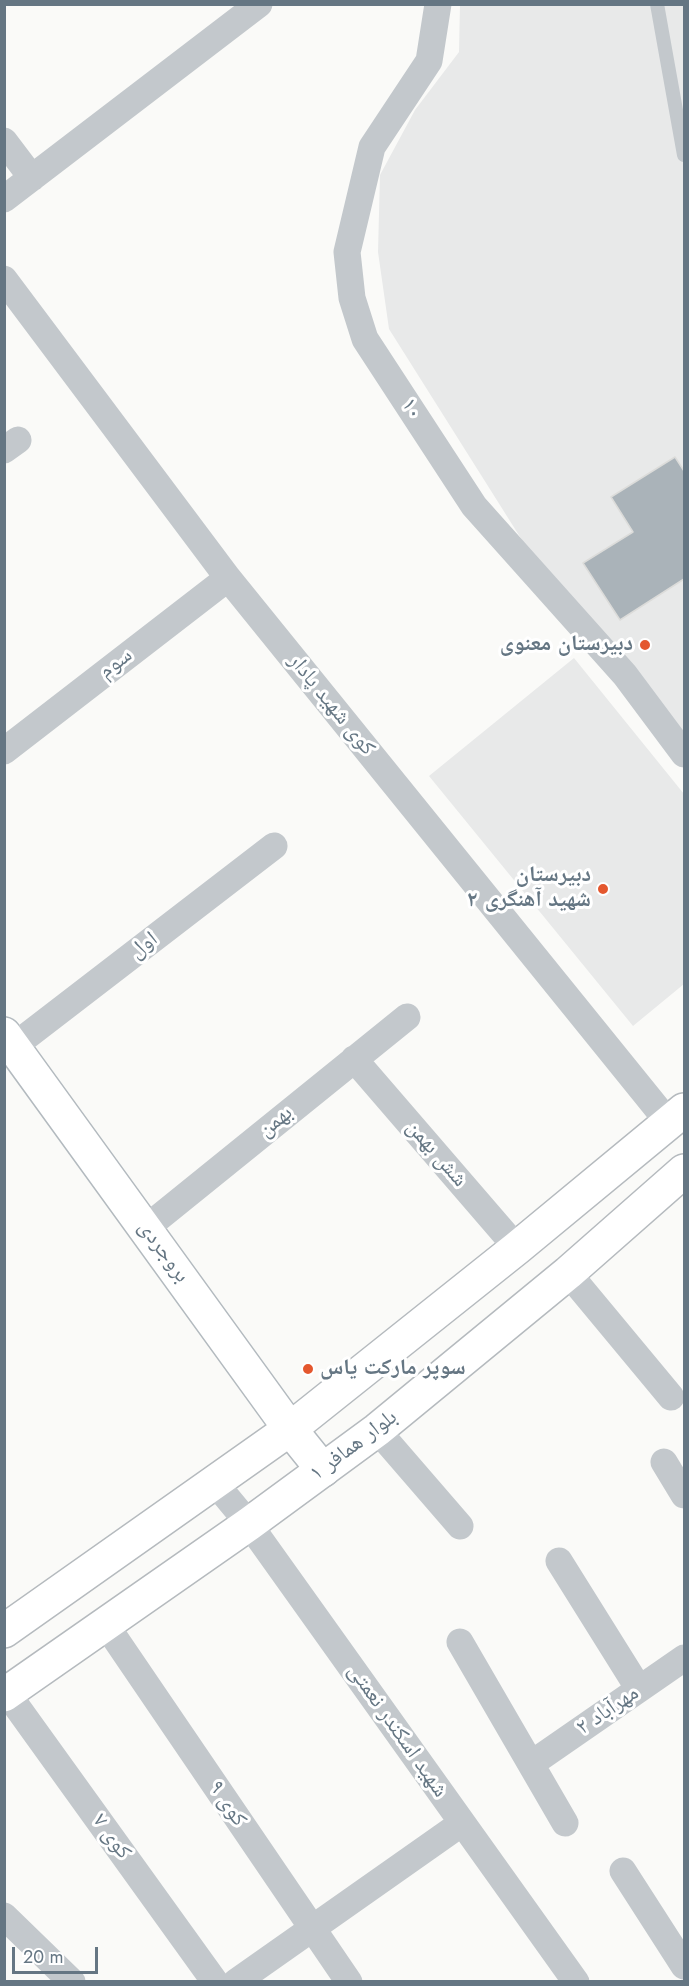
<!DOCTYPE html>
<meta charset="utf-8">
<style>
body{margin:0}
#map{position:relative;width:689px;height:1986px;overflow:hidden;background:#fafaf8;font-family:Jost,sans-serif}
canvas{display:block}
.frame{position:absolute;inset:0;border:6px solid #657683;pointer-events:none}
.scale{position:absolute;left:12px;top:1947px;width:86px;height:27px;box-sizing:border-box;border:3px solid #657683;border-top:0;padding-left:8px;font-size:18px;line-height:21px;white-space:nowrap;color:#657683;-webkit-text-stroke:4px #fff;paint-order:stroke}
</style>
<div id="map">
<canvas width="689" height="1986"></canvas>
<div class="frame"></div>
<div class="scale">20 m</div>
</div>
<script>
const g = document.querySelector('canvas').getContext('2d');
g.lineJoin = 'round';
function fillPath(path, color) {
  g.fillStyle = color;
  g.fill(path, 'evenodd');
}
function poly(rows) {
  const path = new Path2D();
  for (const r of rows) {
    path.moveTo(r[0], r[1]);
    for (let i = 2; i < r.length; i += 2) path.lineTo(r[i], r[i + 1]);
  }
  return path;
}
function stroke(path, color, width, dash) {
  g.strokeStyle = color;
  g.lineWidth = width;
  g.lineCap = dash ? 'butt' : 'round';
  g.setLineDash(dash || []);
  g.stroke(path);
}
function write(font, color, halo, rows, align = 'center') {
  g.font = font + ' Jost,"Noto Naskh Arabic",sans-serif';
  g.lineWidth = 6;
  g.setLineDash([]);
  g.textBaseline = 'middle';
  g.strokeStyle = halo;
  g.fillStyle = color;
  for (const [text, x, y, turn = 0] of rows) {
    g.save();
    g.translate(x, y);
    g.rotate((+turn || 0) * Math.PI / 180);
    g.textAlign = isNaN(turn) ? turn : align;
    if (halo) g.strokeText(text, 0, 0);
    g.fillText(text, 0, 0);
    g.restore();
  }
}
fillPath(poly([
 [460,5,684,5,684,742,527,548,389,329,378,252,380,175,415,110,459,52],
 [574,658,684,794,684,984,633,1026,429,776]
]), '#e8e9e9');
const building = poly([
 [675,457,684,471,684,579,620,620,583,563,633,532,611,497,675,457]
]);
fillPath(building, '#aab3b9');
stroke(building, '#dcdcda', 1.5);
const secondary = poly([
 [4,1034,290,1429,323,1470]
]);
const primary = poly([
 [4,1631,290,1429,517,1248,684,1110],
 [4,1695,249,1524,377,1430,568,1273,684,1171]
]);
stroke(secondary, '#b3babf', 36);
stroke(primary, '#b5babe', 36);
stroke(poly([
 [657,4,684,155]
]), '#c3c8cc', 14);
stroke(poly([
 [438,4,429,61,372,147,347,252,352,298,365,339,474,506,625,675,684,754],
 [4,141,32,178],
 [4,199,259,4],
 [4,279,228,578,669,1123],
 [4,450,18,440],
 [4,751,228,578],
 [14,1046,274,846],
 [354,1059,517,1248],
 [146,1228,407,1017],
 [568,1273,671,1397],
 [377,1430,460,1526],
 [664,1462,684,1495],
 [215,1483,249,1524,576,1982],
 [559,1561,639,1689],
 [106,1625,349,1982],
 [460,1642,565,1823],
 [7,1693,215,1982],
 [531,1764,684,1658],
 [623,1871,684,1966],
 [4,1916,72,1982],
 [236,1982,462,1823]
]), '#c3c8cc', 27);
stroke(secondary, '#fff', 33);
stroke(primary, '#fff', 33);
for (const [x, y, r, color] of [
 [645,645,6,"#e4572e"],
 [603,889,6,"#e4572e"],
 [308,1369,6,"#e4572e"]
]) {
  const dot = new Path2D();
  dot.arc(x, y, r, 0, 2 * Math.PI);
  g.fillStyle = color;
  g.fill(dot);
  stroke(dot, '#fff', 2);
}
write('22px', '#657683', '#fff', [
 ["۱۰",411,409,57],
 ["سوم",116,664,-38],
 ["کوی شهید پادار",331,705,51],
 ["اول",144,946,-38],
 ["بهمن",276,1122,-39],
 ["شش بهمن",436,1154,49],
 ["بروجردی",163,1252,54],
 ["بلوار همافر ۱",354,1446,-37],
 ["مهرآباد ۲",608,1711,-34],
 ["شهید اسکندر نعمتی",397,1731,55],
 ["کوی ۹",227,1804,56],
 ["کوی ۷",111,1837,54]
]);
write('bold 22px', '#657683', '#fff', [
 ["دبیرستان معنوی",633,645],
 ["دبیرستان",591,876],
 ["شهید آهنگری ۲",591,901],
 ["سوپر مارکت یاس",320,1369,"left"]
], 'right');
</script>
